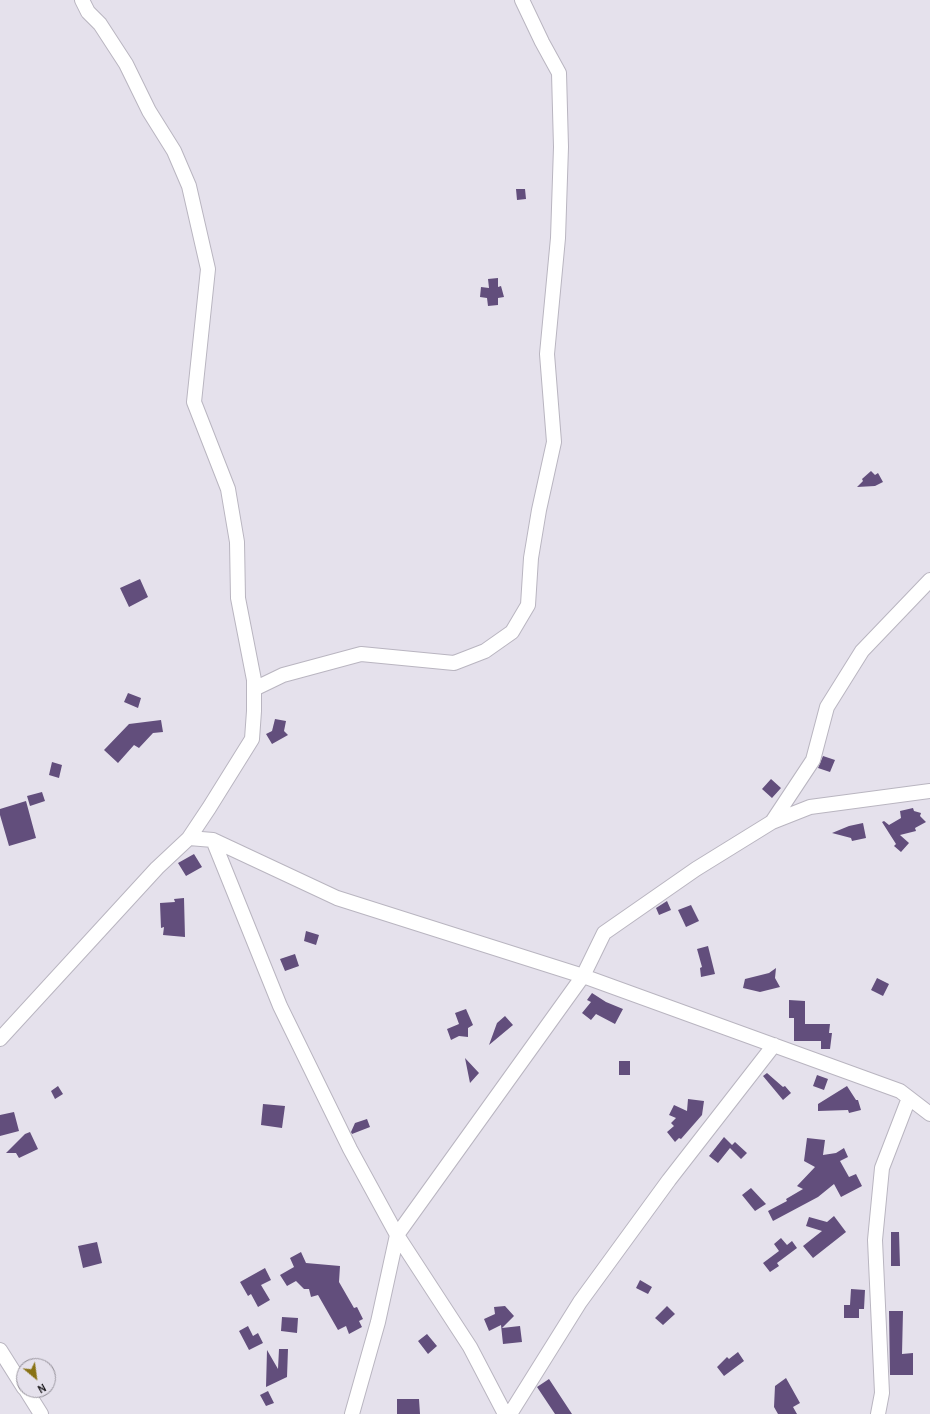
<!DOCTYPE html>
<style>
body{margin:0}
#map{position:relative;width:930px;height:1414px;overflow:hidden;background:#e5e1ec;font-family:Karla,sans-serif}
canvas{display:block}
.north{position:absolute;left:16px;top:1358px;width:40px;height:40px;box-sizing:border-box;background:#e5e1ec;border:1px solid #938f98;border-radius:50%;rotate:151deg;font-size:11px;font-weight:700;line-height:16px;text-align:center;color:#171519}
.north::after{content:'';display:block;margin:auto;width:14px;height:18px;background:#897214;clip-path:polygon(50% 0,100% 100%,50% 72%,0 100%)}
</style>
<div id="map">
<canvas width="930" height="1414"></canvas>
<div class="north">N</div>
</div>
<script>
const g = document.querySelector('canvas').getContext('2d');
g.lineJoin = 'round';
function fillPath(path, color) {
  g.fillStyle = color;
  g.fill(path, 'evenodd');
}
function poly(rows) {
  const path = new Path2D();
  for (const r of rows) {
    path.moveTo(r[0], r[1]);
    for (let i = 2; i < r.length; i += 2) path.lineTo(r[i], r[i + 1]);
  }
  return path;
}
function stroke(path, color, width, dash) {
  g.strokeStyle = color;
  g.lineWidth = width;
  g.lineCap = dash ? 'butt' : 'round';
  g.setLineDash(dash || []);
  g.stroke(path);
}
fillPath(poly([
 [516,189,525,189,526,199,517,200],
 [498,278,498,287,501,286,504,297,498,298,498,305,488,306,487,298,480,297,481,287,489,288,488,279],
 [871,471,875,475,878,473,883,482,875,486,857,487,863,481,862,479],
 [140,579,148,597,129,607,120,588],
 [128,693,141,698,138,708,124,702],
 [275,719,286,721,284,731,288,735,272,744,266,734,272,731],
 [161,720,163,732,153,733,139,748,134,745,118,763,104,750,129,724],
 [823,756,835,760,830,772,818,768],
 [52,762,62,765,59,778,49,775],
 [771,779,781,788,772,798,762,789],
 [42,792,45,801,30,806,27,796],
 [26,801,36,838,9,846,0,815,0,809],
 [913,808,914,811,921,813,920,816,926,822,915,828,916,831,900,835,909,843,901,852,894,846,896,844,882,822,884,821,889,825,901,818,900,811],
 [863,823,866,838,852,841,851,838,832,833,849,826],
 [194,854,202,867,186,876,178,863],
 [184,898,185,937,163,935,164,927,161,928,160,903,175,902,174,899],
 [667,901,671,910,659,915,656,908],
 [691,905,699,921,686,927,678,910],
 [306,931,319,935,316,945,304,941],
 [708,946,715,974,701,977,700,968,702,967,697,949],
 [295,954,299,966,285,971,280,959],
 [776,968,775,978,780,987,760,992,743,988,745,979,769,973],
 [877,978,889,984,883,996,871,990],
 [592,993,606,1002,623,1009,615,1024,596,1014,591,1020,582,1013,591,1002,587,1000],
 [789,1000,805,1001,805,1024,830,1024,829,1033,832,1033,830,1049,821,1049,821,1041,794,1041,794,1018,789,1018],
 [466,1009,473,1025,468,1028,468,1037,459,1036,451,1040,447,1029,459,1024,455,1013],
 [505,1016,513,1025,489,1045,497,1023],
 [465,1058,479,1073,470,1083],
 [619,1061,630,1061,630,1075,619,1075],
 [767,1073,783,1087,785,1086,791,1093,783,1100,763,1076],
 [817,1075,828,1079,824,1090,813,1086],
 [58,1086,63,1094,55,1099,51,1091],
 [847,1086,856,1100,858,1100,861,1110,849,1113,848,1110,818,1111,818,1104],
 [688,1099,704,1101,702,1115,681,1139,679,1138,675,1142,667,1132,674,1126,671,1123,676,1118,669,1115,674,1105,687,1111],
 [263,1104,285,1106,282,1128,261,1125],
 [14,1112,19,1131,0,1136,0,1115],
 [367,1119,370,1127,352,1134,351,1132,355,1123],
 [30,1132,38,1149,19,1158,16,1153,6,1153,25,1134],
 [724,1137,732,1145,735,1142,747,1153,741,1159,730,1148,718,1163,709,1156],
 [807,1138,825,1140,823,1155,836,1153,844,1148,848,1157,840,1161,849,1177,856,1174,862,1186,841,1197,834,1184,818,1197,773,1221,768,1211,787,1201,786,1199,803,1189,797,1186,815,1167,804,1161],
 [751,1188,766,1204,755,1211,742,1195],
 [834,1216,846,1232,813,1258,803,1246,822,1231,806,1226,809,1217,827,1222],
 [891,1232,899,1232,900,1266,891,1266],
 [781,1238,787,1245,792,1241,797,1248,777,1263,779,1266,770,1272,763,1263,779,1251,774,1244],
 [97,1242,102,1263,83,1268,78,1246],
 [301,1252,306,1263,340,1266,339,1282,354,1308,357,1307,363,1319,359,1321,362,1327,349,1334,346,1326,338,1330,318,1295,311,1297,309,1289,304,1289,296,1281,287,1286,280,1275,294,1267,290,1258],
 [265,1268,271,1280,261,1285,270,1300,258,1307,251,1294,248,1296,240,1282],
 [640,1280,652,1287,648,1294,636,1288],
 [851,1289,865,1290,864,1309,859,1309,859,1318,844,1318,844,1305,850,1305],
 [505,1306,514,1316,502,1328,520,1326,522,1342,503,1344,501,1325,489,1331,484,1319,495,1314,494,1307],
 [667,1306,675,1314,663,1325,655,1318],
 [889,1311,903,1311,902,1354,913,1353,913,1375,890,1375],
 [282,1317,298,1318,297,1333,281,1331],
 [248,1326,253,1336,258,1333,263,1343,249,1350,239,1331],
 [427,1334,437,1346,428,1354,418,1341],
 [279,1349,288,1349,287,1377,266,1387,267,1350,278,1369],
 [738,1352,744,1361,724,1376,717,1367,727,1357,729,1359],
 [786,1378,800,1403,793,1407,797,1414,778,1414,774,1407,775,1386],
 [549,1379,572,1414,555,1414,537,1387],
 [268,1391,274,1403,266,1406,260,1395],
 [397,1399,419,1399,420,1414,397,1414]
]), '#624e7c');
const minor = poly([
 [82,0,88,12,100,24,126,64,149,111,174,151,189,186,208,269,194,402,228,489,237,542,238,598,254,680,254,711,252,739,209,808,189,838],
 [254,689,283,675,361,654,454,663,485,651,512,632,528,605,531,558,539,510,554,442,547,354,558,238,561,147,559,73,542,42,522,0],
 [772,822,813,760,827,707,862,651,930,580],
 [213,840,280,1006,350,1149,397,1235,470,1347,505,1414],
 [0,1039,157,868,189,838,213,840,337,898,583,976,900,1091,930,1114],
 [0,1350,24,1388],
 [26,1390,41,1414],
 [352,1414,378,1322,397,1235,583,976,604,933,696,869,772,822,810,807,930,791],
 [510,1414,580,1302,669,1180,774,1045],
 [878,1414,882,1393,875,1240,882,1168,909,1098]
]);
stroke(minor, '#b9b5c0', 16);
stroke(minor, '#fff', 14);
</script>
